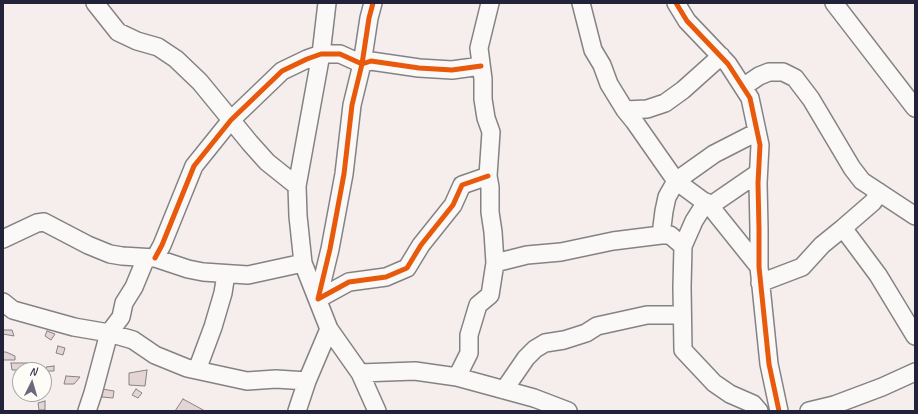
<!DOCTYPE html>
<style>
body{margin:0}
#map{position:relative;width:918px;height:414px;overflow:hidden;background:#f5eeec;font-family:Caveat,sans-serif}
canvas{display:block}
.frame{position:absolute;inset:0;border:4px solid #22223b;pointer-events:none}
.north{position:absolute;left:12px;top:362px;width:40px;height:40px;box-sizing:border-box;background:#fdfcf7;border:1px solid #a5a5ac;border-radius:50%;rotate:5deg;font-size:11px;font-weight:700;line-height:16px;text-align:center;color:#22223b}
.north::after{content:'';display:block;margin:auto;width:14px;height:18px;background:#6c6979;clip-path:polygon(50% 0,100% 100%,50% 72%,0 100%)}
</style>
<div id="map">
<canvas width="918" height="414"></canvas>
<div class="frame"></div>
<div class="north">N</div>
</div>
<script>
const g = document.querySelector('canvas').getContext('2d');
g.lineJoin = 'round';
function fillPath(path, color) {
  g.fillStyle = color;
  g.fill(path, 'evenodd');
}
function poly(rows) {
  const path = new Path2D();
  for (const r of rows) {
    path.moveTo(r[0], r[1]);
    for (let i = 2; i < r.length; i += 2) path.lineTo(r[i], r[i + 1]);
  }
  return path;
}
function stroke(path, color, width, dash) {
  g.strokeStyle = color;
  g.lineWidth = width;
  g.lineCap = dash ? 'butt' : 'round';
  g.setLineDash(dash || []);
  g.stroke(path);
}
const building = poly([
 [3,330,12,330,14,336,3,334,3,330],
 [47,331,55,334,51,340,45,336,47,331],
 [58,346,65,348,63,355,56,353,58,346],
 [3,352,6,352,15,356,15,360,3,360,3,352],
 [11,363,28,363,29,370,12,370,11,363],
 [54,366,54,371,46,371,46,367,54,366],
 [147,370,145,386,129,385,129,373,147,370],
 [66,376,80,377,74,384,64,384,66,376],
 [102,389,114,391,113,398,102,397,102,389],
 [136,389,142,393,138,398,132,395,136,389],
 [183,399,205,411,175,411,183,399],
 [45,401,45,410,39,410,38,403,45,401]
]);
fillPath(building, '#e4d5d4');
stroke(building, '#858286', 1);
const minor = poly([
 [95,3,118,32,137,41,158,47,176,59,200,82,250,143,267,162,297,186],
 [327,3,321,54,297,186,298,216,303,263,329,329,360,373,377,411],
 [373,3,369,18,362,64,352,105,344,174,330,249,318,299,349,282,386,277,407,268,421,245,453,205,462,185,488,176],
 [581,3,593,50,602,65,609,84,625,110,634,121,676,181,710,206,759,267],
 [676,3,687,21,728,64,750,98,760,145,758,183,759,229,759,267,769,364,779,411],
 [834,3,915,108],
 [743,87,759,76,769,72,783,72,795,78,811,99,852,168,862,181,915,216],
 [625,110,647,109,665,103,683,90,721,56],
 [706,202,694,221,683,246,682,287,683,350,714,383,730,394,753,404,759,411],
 [710,206,758,173],
 [843,228,873,202,879,192],
 [661,235,664,211,667,197,676,181,714,154,757,132],
 [3,239,37,223,44,222,88,245,110,254,122,256,155,258,188,269,203,272,248,275,303,263],
 [155,258,162,245,194,166,231,120,282,71,307,59,321,54,340,54,362,64,371,61,419,68,452,70,481,66],
 [495,263,527,255,561,252,613,241,661,235,670,235,683,246],
 [760,283,802,267,822,245,843,228,878,275,915,336],
 [3,302,13,310,74,327,109,333,133,340,155,355,187,368,247,381,276,379,307,381],
 [197,370,213,327,223,293,226,274],
 [360,373,415,371,457,377,534,398,568,411],
 [457,377,469,353,469,335,478,305,490,295,495,263,493,232,490,212,490,187,488,176,491,132,486,118,483,99,483,79,479,48,490,3],
 [504,390,526,358,535,349,545,343,564,340,586,333,597,326,647,315,674,315,682,313],
 [87,411,93,393,109,333,121,317,124,303,134,287,146,258],
 [297,411,307,381,329,329],
 [809,411,834,405,882,387,915,372]
]);
stroke(minor, '#858286', 20);
stroke(minor, '#faf9f7', 17);
stroke(poly([
 [373,3,369,18,362,64,352,105,344,174,330,249,318,299,349,282,386,277,407,268,421,245,453,205,462,185,488,176],
 [676,3,687,21,728,64,750,98,760,145,758,183,759,229,759,267,769,364,779,411],
 [155,258,162,245,194,166,231,120,282,71,307,59,321,54,340,54,362,64,371,61,419,68,452,70,481,66]
]), '#e8590c', 5);
</script>
